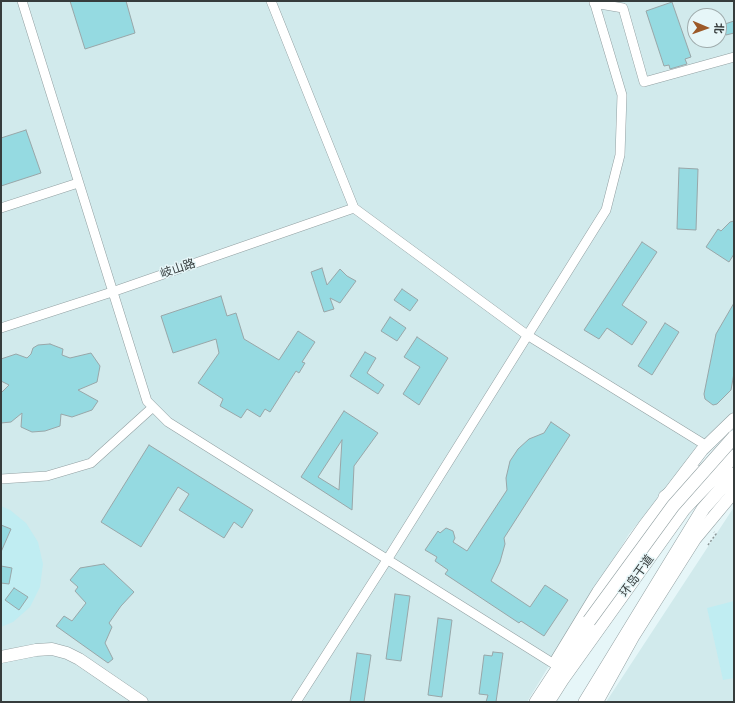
<!DOCTYPE html>
<meta charset="utf-8">
<style>
body{margin:0}
#map{position:relative;width:735px;height:703px;overflow:hidden;background:#e6f6f8;font-family:Bitter,"Noto Sans SC",serif}
canvas{display:block}
.frame{position:absolute;inset:0;border:2px solid #363c3c;pointer-events:none}
.north{position:absolute;left:687px;top:8px;width:40px;height:40px;box-sizing:border-box;background:#e6f6f8;border:1px solid #a0acad;border-radius:50%;rotate:92deg;font-size:11px;font-weight:700;line-height:16px;text-align:center;color:#363c3c}
.north::after{content:'';display:block;margin:auto;width:14px;height:18px;background:#9c5928;clip-path:polygon(50% 0,100% 100%,50% 72%,0 100%)}
</style>
<div id="map">
<canvas width="735" height="703"></canvas>
<div class="frame"></div>
<div class="north">北</div>
</div>
<script>
const g = document.querySelector('canvas').getContext('2d');
g.lineJoin = 'round';
function fillPath(path, color) {
  g.fillStyle = color;
  g.fill(path, 'evenodd');
}
function poly(rows) {
  const path = new Path2D();
  for (const r of rows) {
    path.moveTo(r[0], r[1]);
    for (let i = 2; i < r.length; i += 2) path.lineTo(r[i], r[i + 1]);
  }
  return path;
}
function stroke(path, color, width, dash) {
  g.strokeStyle = color;
  g.lineWidth = width;
  g.lineCap = dash ? 'butt' : 'round';
  g.setLineDash(dash || []);
  g.stroke(path);
}
function write(font, color, halo, rows, align = 'center') {
  g.font = font + ' Bitter,"Noto Sans SC",serif';
  g.lineWidth = 3;
  g.setLineDash([]);
  g.textBaseline = 'middle';
  g.strokeStyle = halo;
  g.fillStyle = color;
  for (const [text, x, y, turn = 0] of rows) {
    g.save();
    g.translate(x, y);
    g.rotate((+turn || 0) * Math.PI / 180);
    g.textAlign = isNaN(turn) ? turn : align;
    if (halo) g.strokeText(text, 0, 0);
    g.fillText(text, 0, 0);
    g.restore();
  }
}
fillPath(poly([
 [1,1,734,1,734,416,700,447,629,534,527,702,1,702],
 [695,16,719,16,719,40,695,40],
 [734,507,734,702,606,702]
]), '#d1eaec');
fillPath(poly([
 [1,506,10,510,26,523,38,542,43,564,40,587,30,607,13,622,1,627],
 [734,601,734,678,723,680,707,608]
]), '#c0edf2');
const building = poly([
 [70,1,126,1,135,33,85,49,70,1],
 [672,2,691,57,685,59,687,64,670,69,669,65,664,66,646,11,672,2],
 [734,21,734,33,726,35,722,25,734,21],
 [26,130,41,173,1,186,1,138,26,130],
 [679,168,698,169,696,230,677,229,679,168],
 [734,221,734,254,729,262,706,247,718,229,721,231,730,222,734,221],
 [642,242,657,252,622,305,647,322,632,345,607,328,599,339,584,330,642,242],
 [322,268,327,285,340,269,347,276,356,281,340,303,330,298,334,309,324,312,311,272,322,268],
 [402,289,418,300,410,311,394,300,402,289],
 [221,296,227,316,236,313,244,339,279,360,298,331,315,342,302,362,305,363,299,373,296,371,270,412,265,409,260,417,247,409,241,418,220,406,223,399,198,383,219,353,216,339,173,353,161,316,221,296],
 [734,303,734,373,731,390,717,404,713,405,705,399,704,394,716,334,734,303],
 [390,317,406,328,397,341,381,331,390,317],
 [665,323,679,332,652,375,638,366,665,323],
 [417,337,448,358,419,405,403,394,420,367,404,357,417,337],
 [50,344,63,349,62,355,70,358,91,353,100,366,97,382,78,390,98,401,92,410,72,417,61,414,60,426,45,431,32,432,21,427,22,413,11,422,1,423,1,393,9,385,1,381,1,359,16,354,27,358,31,354,33,348,38,345,50,344],
 [365,352,376,358,367,373,384,385,378,394,350,376,365,352],
 [344,411,378,433,354,466,352,510,301,477,344,411],
 [342,440,339,490,318,477,342,440],
 [551,422,570,435,504,538,505,544,500,562,491,581,530,607,545,585,568,600,544,636,521,621,519,623,445,574,448,570,435,561,437,557,425,550,438,531,440,533,446,528,453,531,455,538,453,542,467,551,507,490,506,478,510,461,518,449,529,439,544,433,551,422],
 [149,445,253,510,242,528,234,522,224,538,179,510,189,494,178,487,141,547,101,522,149,445],
 [1,525,11,529,1,552,1,525],
 [104,564,134,592,121,606,109,623,112,627,105,643,113,659,108,663,56,626,64,616,72,621,86,603,75,591,78,587,70,580,80,568,104,564],
 [1,566,12,568,9,584,1,583,1,566],
 [14,588,28,597,19,610,5,600,14,588],
 [395,594,410,596,401,661,386,659,395,594],
 [438,618,452,620,442,697,428,695,438,618],
 [493,652,503,653,496,702,486,702,488,695,479,694,482,671,484,655,492,656,493,652],
 [357,653,371,655,364,702,350,702,357,653]
]);
fillPath(building, '#95dae1');
stroke(building, '#99a7a9', 1);
const minor = poly([
 [22,1,147,401,168,422,554,664],
 [271,1,354,208,527,335,707,446],
 [594,3,623,8,644,82,734,57],
 [1,208,78,183],
 [1,328,112,292,354,208],
 [1,479,47,476,91,463,153,407],
 [296,702,387,560,606,210,620,155,622,95,594,1]
]);
const major = poly([
 [1,657,36,650,52,649,67,653,79,659,142,702],
 [556,661,598,592,644,526,702,450,734,419],
 [597,702,633,637,695,539,734,492]
]);
const highway = poly([
 [732,493,734,490],
 [665,497,699,472],
 [536,702,589,621],
 [548,702,562,680,684,509,734,456],
 [585,702,703,509,734,474]
]);
stroke(minor, '#92a0a2', 10);
stroke(major, '#92a0a2', 13);
stroke(highway, '#92a0a2', 14);
stroke(poly([
 [708,545,716,534,714,532]
]), '#8c9798', 1.5, [2, 2]);
stroke(minor, '#fff', 9);
stroke(major, '#fff', 12);
stroke(highway, '#fff', 13);
const highwayBridge = poly([
 [589,621,673,506,734,437]
]);
stroke(highwayBridge, '#92a0a2', 14, []);
stroke(highwayBridge, '#fff', 13);
write('12px', '#363c3c', '#e6f6f8', [
 ["岐山路",178,269,-19],
 ["环岛干道",637,576,-54]
]);
</script>
